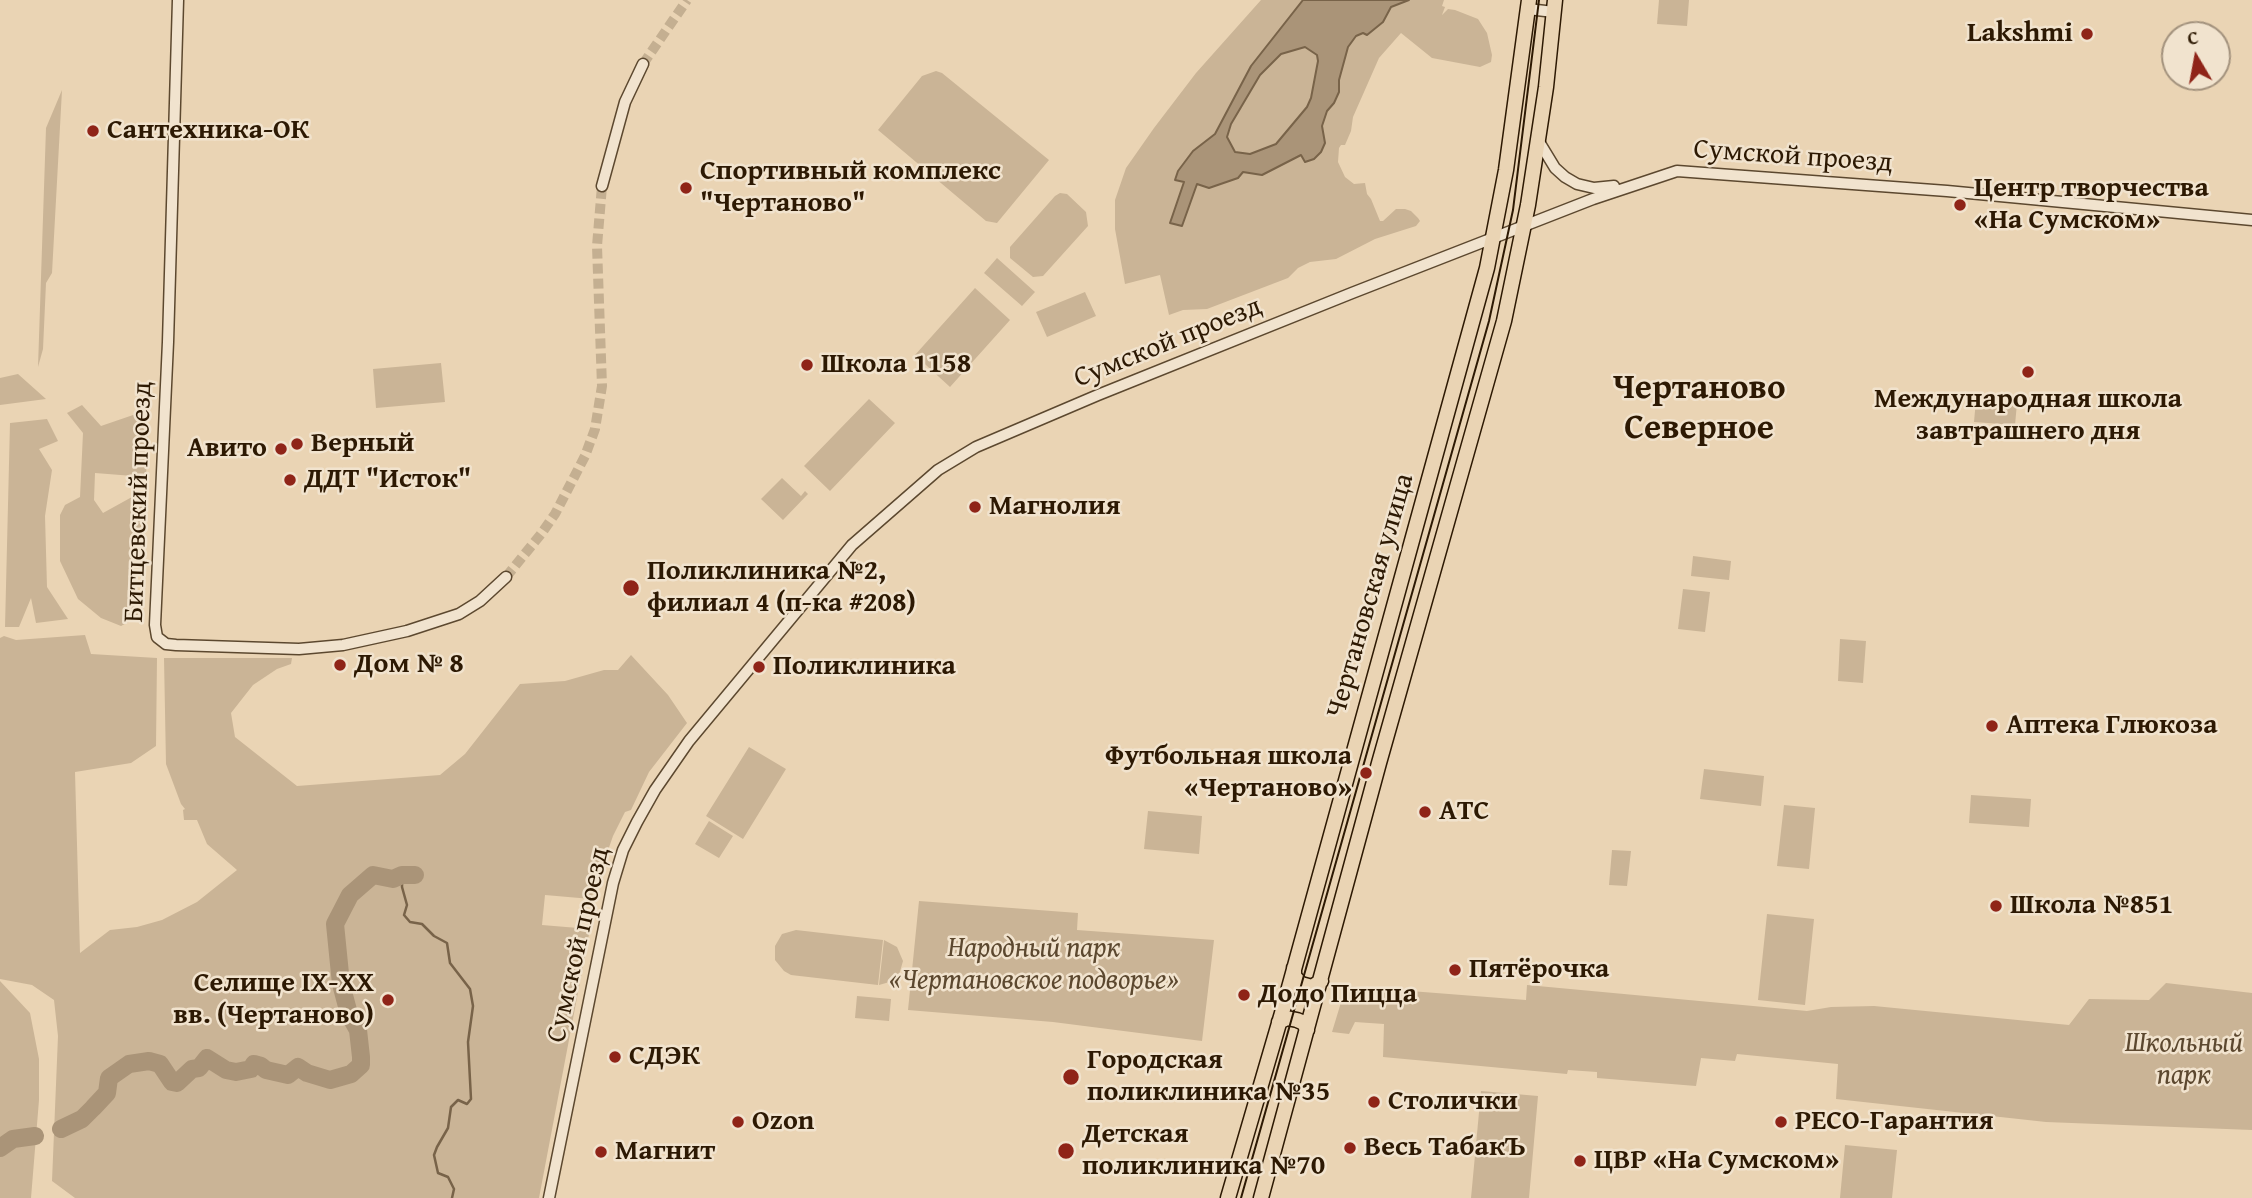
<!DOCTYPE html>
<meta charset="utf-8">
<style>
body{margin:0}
#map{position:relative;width:2252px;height:1198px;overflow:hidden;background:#ead4b4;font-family:"Gentium Book Plus",serif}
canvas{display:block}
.north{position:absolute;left:2161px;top:21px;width:70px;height:70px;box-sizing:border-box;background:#f1e3ce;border:2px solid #a3927d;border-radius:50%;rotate:350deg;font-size:19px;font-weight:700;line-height:28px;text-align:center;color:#2d1903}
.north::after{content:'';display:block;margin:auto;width:24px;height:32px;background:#8f2418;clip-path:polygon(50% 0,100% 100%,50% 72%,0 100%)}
</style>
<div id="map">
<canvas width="2252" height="1198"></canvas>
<div class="north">С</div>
</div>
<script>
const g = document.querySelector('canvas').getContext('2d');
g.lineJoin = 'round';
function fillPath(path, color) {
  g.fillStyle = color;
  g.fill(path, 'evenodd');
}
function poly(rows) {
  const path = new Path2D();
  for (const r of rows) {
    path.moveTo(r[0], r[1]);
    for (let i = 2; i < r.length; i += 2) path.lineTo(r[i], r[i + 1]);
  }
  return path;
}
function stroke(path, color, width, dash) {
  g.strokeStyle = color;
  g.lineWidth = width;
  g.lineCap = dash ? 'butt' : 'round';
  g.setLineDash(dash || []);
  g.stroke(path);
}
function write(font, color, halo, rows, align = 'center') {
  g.font = font + ' "Gentium Book Plus",serif';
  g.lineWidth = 5;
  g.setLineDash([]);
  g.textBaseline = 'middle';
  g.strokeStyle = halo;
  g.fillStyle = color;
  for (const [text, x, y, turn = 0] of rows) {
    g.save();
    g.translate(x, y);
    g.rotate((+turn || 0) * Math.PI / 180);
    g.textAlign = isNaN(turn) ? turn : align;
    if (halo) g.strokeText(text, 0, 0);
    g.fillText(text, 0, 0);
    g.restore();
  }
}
fillPath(poly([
 [1261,0,1444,0,1442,6,1445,7,1442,15,1448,9,1455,10,1478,19,1487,33,1492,55,1491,62,1480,67,1432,58,1401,33,1379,58,1353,117,1351,131,1345,145,1341,145,1339,148,1338,162,1345,177,1354,184,1365,183,1367,194,1371,199,1380,221,1383,221,1396,209,1405,209,1411,211,1418,218,1420,221,1416,226,1375,239,1336,259,1310,262,1298,268,1288,278,1207,309,1183,310,1169,315,1160,275,1125,284,1115,229,1115,200,1126,168,1154,128,1196,73],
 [1659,0,1689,0,1687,26,1657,24],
 [936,71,942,73,1049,160,997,223,986,221,878,130,922,76],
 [62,90,52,273,46,283,43,349,38,367,46,128],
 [1060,193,1067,194,1086,212,1088,226,1043,276,1033,277,1010,258,1010,247,1055,196],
 [997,258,1035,292,1022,306,984,273],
 [975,288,1010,320,950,387,915,355],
 [1085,292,1096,316,1047,337,1036,312],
 [441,363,445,402,376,408,373,369],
 [18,374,46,399,0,405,0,378],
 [869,399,895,423,830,491,804,466],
 [1976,400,2017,403,2015,425,1974,422],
 [82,405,101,426,136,414,148,437,146,477,95,473,94,500,103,513,141,492,145,530,133,564,138,617,121,626,101,618,78,599,60,561,60,515,65,505,80,497,83,433,67,413],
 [47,419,58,441,39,449,52,470,45,516,47,587,68,619,36,623,31,598,19,627,5,627,10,423],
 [782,478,801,496,805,491,808,494,783,520,761,499],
 [1693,556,1731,561,1729,580,1691,576],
 [1683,589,1710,592,1705,632,1678,629],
 [85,635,91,654,157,658,156,746,131,763,75,772,80,953,110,930,137,927,162,920,197,902,237,870,207,844,197,820,184,820,183,810,185,809,181,804,166,764,164,658,292,658,291,664,277,669,253,685,231,713,235,737,297,786,440,775,465,754,520,684,565,681,604,670,618,670,631,655,668,695,687,723,649,772,631,810,625,812,613,836,591,899,545,895,542,925,590,929,539,1198,75,1198,52,1181,58,1036,54,1000,32,985,0,979,0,638,4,636,16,640],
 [1840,639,1866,641,1863,683,1838,681],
 [749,747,786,769,743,839,706,816],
 [1704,769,1764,776,1761,806,1700,799],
 [1971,795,2031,799,2029,827,1969,823],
 [1784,805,1815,808,1809,869,1777,866],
 [1148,811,1202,816,1199,854,1144,849],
 [709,821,733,836,719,858,695,844],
 [1612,850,1631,851,1627,886,1609,885],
 [919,901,1078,913,1077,930,1214,940,1202,1041,1053,1022,908,1010],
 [1767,914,1814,919,1805,1005,1758,1000],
 [796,930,883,940,878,985,791,975,784,971,775,960,775,946,782,934],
 [884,940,897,947,903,961,899,975,893,981,879,985],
 [0,981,30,1013,39,1059,39,1100,31,1198,0,1198],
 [2166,983,2252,993,2252,1130,2046,1122,1836,1099,1838,1064,1737,1054,1735,1061,1701,1058,1696,1086,1597,1078,1597,1072,1568,1070,1567,1074,1383,1057,1384,1024,1355,1022,1349,1034,1332,1032,1346,986,1526,1000,1527,985,1807,1011,1831,1007,1874,1006,2069,1025,2089,999,2149,1000],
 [857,996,891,999,889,1021,855,1018],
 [1481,1091,1538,1096,1529,1198,1471,1198],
 [1845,1145,1897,1150,1892,1198,1840,1198]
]), '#cab496');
const water = poly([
 [1303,0,1409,0,1391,7,1383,22,1367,35,1363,33,1356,36,1348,47,1339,80,1339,92,1334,103,1327,111,1322,126,1325,143,1321,152,1314,159,1305,162,1301,155,1262,175,1243,172,1238,178,1209,188,1197,184,1182,226,1170,223,1184,182,1175,180,1178,171,1193,151,1215,134,1251,66,1303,0],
 [1305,47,1317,55,1318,61,1311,98,1307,107,1276,144,1250,154,1235,152,1227,137,1231,124,1260,75,1281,54,1305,47]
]);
fillPath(water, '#aa9478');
stroke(water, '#786349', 2);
stroke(poly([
 [402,875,402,887,407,905,404,915,410,922,422,924,434,936,447,943,450,963,470,989,473,1006,468,1042,471,1099,467,1104,458,1100,451,1107,448,1128,437,1147,434,1155,438,1173,448,1177,454,1189,452,1198]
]), '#786349', 2.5);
stroke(poly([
 [61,1129,82,1119,93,1108,107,1093,109,1078,129,1064,149,1061,160,1064,172,1082,177,1083,192,1069,199,1068,207,1058,226,1070,236,1072,251,1069,254,1064,261,1066,266,1070,288,1075,298,1067,307,1073,330,1080,351,1074,361,1065,361,1057,358,1030,349,1014,341,984,335,924,350,895,373,875,393,879,402,875,415,875],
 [0,1148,13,1139,35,1136]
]), '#aa9478', 18);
stroke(poly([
 [643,64,687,0],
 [506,577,541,534,555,514,585,456,595,429,602,386,597,246,602,186]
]), '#c4af91', 10, [10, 5]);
const minor = poly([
 [178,0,168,342,155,625,157,637,166,644,176,645,299,649,343,645,407,631,459,614,480,601,506,577],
 [1528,9,1554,12],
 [1538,140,1555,168,1565,177,1577,184,1594,188,1614,186],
 [602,186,625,102,643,64],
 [549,1198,613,883,623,850,637,822,655,790,689,741,852,545,938,470,976,447,1098,395,1352,293,1593,199,1677,171,1947,191,2252,220]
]);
const major = poly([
 [1294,968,1294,976,1301,984,1312,987,1321,981],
 [1279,1022,1287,1018,1297,1020,1304,1023,1307,1030],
 [1228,1198,1282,1013,1487,268,1506,170,1529,0],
 [1261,1198,1379,763,1504,321,1528,205,1546,87,1555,0]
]);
stroke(minor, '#5c482f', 13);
stroke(major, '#2d1903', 17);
stroke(minor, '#f1e3ce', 10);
stroke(major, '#ead4b4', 14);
stroke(poly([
 [1241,1198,1489,321,1513,210,1539,0]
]), '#2d1903', 2);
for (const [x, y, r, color] of [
 [2087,34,7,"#8f2418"],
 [93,131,7,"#8f2418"],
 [686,188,7,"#8f2418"],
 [1960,205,7,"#8f2418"],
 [807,365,7,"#8f2418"],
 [2028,372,7,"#8f2418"],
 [297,444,7,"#8f2418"],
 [281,449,7,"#8f2418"],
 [290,480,7,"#8f2418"],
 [975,507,7,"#8f2418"],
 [631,588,9,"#8f2418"],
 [340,665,7,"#8f2418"],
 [759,667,7,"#8f2418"],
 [1992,726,7,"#8f2418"],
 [1366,773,7,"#8f2418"],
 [1425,812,7,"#8f2418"],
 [1996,906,7,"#8f2418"],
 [1455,970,7,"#8f2418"],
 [1244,995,7,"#8f2418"],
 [388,1000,7,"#8f2418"],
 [615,1057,7,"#8f2418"],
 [1071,1077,9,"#8f2418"],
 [1374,1102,7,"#8f2418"],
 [738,1122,7,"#8f2418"],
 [1781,1122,7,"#8f2418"],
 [1350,1148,7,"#8f2418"],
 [1066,1151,9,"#8f2418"],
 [601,1152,7,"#8f2418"],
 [1580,1161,7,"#8f2418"]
]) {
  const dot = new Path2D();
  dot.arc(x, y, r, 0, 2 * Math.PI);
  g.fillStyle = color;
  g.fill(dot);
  stroke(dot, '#f1e3ce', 2.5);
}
write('bold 28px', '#2d1903', '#f1e3ce', [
 ["Lakshmi",2073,34,"right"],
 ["Сантехника-ОК",107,131],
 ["Спортивный комплекс",700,172],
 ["\"Чертаново\"",700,204],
 ["Центр творчества",1974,189],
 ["«На Сумском»",1974,221],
 ["Школа 1158",821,365],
 ["Международная школа",2028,400,"center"],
 ["завтрашнего дня",2028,432,"center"],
 ["Верный",311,444],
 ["Авито",267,449,"right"],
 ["ДДТ \"Исток\"",304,480],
 ["Магнолия",989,507],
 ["Поликлиника №2,",647,572],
 ["филиал 4 (п-ка #208)",647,604],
 ["Дом № 8",354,665],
 ["Поликлиника",773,667],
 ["Аптека Глюкоза",2006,726],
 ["Футбольная школа",1352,757,"right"],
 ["«Чертаново»",1352,789,"right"],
 ["АТС",1439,812],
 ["Школа №851",2010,906],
 ["Пятёрочка",1469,970],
 ["Селище IX-XX",374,984,"right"],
 ["вв. (Чертаново)",374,1016,"right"],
 ["Додо Пицца",1258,995],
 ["СДЭК",629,1057],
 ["Городская",1087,1061],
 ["поликлиника №35",1087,1093],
 ["Столички",1388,1102],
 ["Ozon",752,1122],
 ["РЕСО-Гарантия",1795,1122],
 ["Детская",1082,1135],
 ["поликлиника №70",1082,1167],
 ["Весь ТабакЪ",1364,1148],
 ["Магнит",615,1152],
 ["ЦВР «На Сумском»",1594,1161]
], 'left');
write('28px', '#2d1903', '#f1e3ce', [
 ["Сумской проезд",1793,157,4],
 ["Сумской проезд",1168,343,-22],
 ["Битцевский проезд",139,502,-88],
 ["Чертановская улица",1371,596,-74],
 ["Сумской проезд",579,945,-77]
]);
write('italic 28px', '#5c482f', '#f1e3ce', [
 ["Народный парк",1034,949],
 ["«Чертановское подворье»",1034,981],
 ["Школьный",2184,1044],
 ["парк",2184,1076]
]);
write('bold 35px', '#2d1903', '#f1e3ce', [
 ["Чертаново",1699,389],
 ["Северное",1699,429]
]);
</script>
